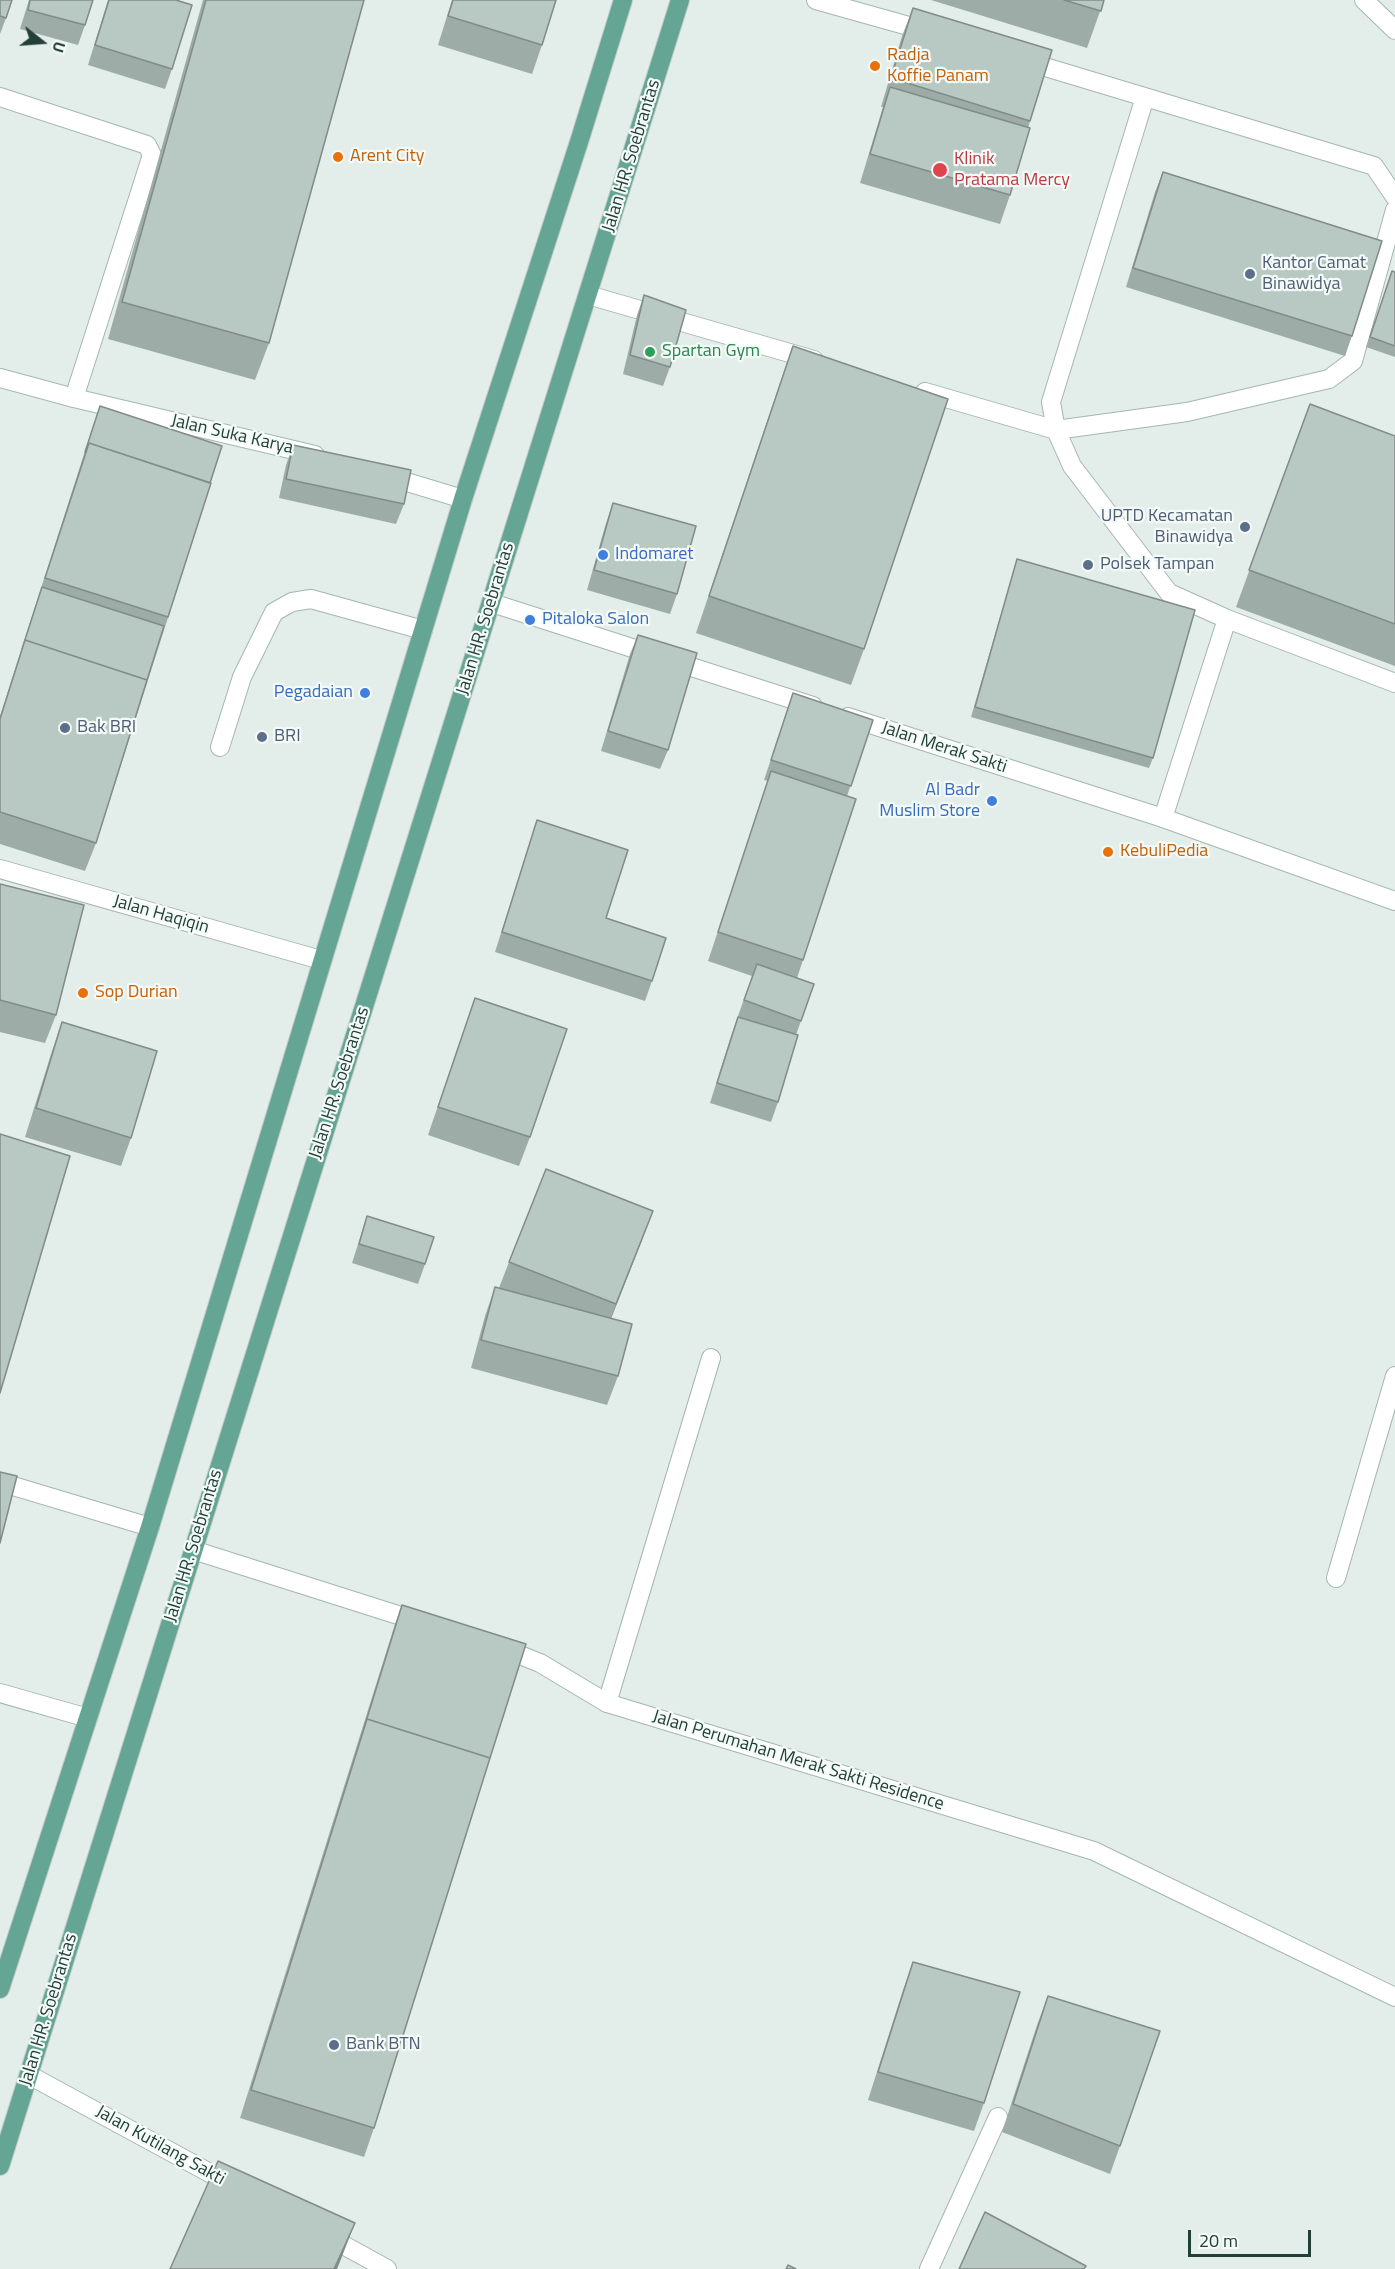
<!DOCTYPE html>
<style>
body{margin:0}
#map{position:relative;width:1395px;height:2269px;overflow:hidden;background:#e3ede9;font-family:"Titillium Web",sans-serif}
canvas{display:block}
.north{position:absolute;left:12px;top:12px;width:60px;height:60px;-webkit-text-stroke:4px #f4faf7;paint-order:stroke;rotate:107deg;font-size:16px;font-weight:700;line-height:24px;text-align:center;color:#224038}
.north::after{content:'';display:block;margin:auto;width:21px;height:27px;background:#224038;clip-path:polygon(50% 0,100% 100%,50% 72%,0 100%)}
.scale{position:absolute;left:1188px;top:2230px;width:123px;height:27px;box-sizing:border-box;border:3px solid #224038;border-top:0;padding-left:8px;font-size:18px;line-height:21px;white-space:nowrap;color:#224038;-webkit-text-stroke:4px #f4faf7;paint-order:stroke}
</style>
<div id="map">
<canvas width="1395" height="2269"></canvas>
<div class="north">U</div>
<div class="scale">20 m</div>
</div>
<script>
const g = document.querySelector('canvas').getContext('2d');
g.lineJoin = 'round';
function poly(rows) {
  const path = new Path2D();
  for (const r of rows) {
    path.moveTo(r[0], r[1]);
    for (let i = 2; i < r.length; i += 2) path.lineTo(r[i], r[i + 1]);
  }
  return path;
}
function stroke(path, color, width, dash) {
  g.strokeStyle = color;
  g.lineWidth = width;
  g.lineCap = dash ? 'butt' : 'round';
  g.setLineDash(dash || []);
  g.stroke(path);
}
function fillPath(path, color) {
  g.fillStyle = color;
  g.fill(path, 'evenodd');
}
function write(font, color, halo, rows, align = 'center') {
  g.font = font + ' "Titillium Web",sans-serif';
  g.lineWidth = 4.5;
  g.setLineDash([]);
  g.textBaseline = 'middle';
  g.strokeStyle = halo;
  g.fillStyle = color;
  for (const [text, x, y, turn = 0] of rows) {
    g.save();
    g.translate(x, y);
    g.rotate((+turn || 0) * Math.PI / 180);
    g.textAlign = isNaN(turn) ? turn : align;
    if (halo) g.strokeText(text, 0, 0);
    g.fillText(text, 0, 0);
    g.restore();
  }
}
const service = poly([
 [816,0,930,32],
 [1364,0,1395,30],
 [1022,60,1374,166,1395,197],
 [1145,97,1051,402,1056,430,1072,466,1169,593,1227,619,1395,683],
 [588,295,814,360],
 [925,392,1056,430,1187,412,1329,379,1353,361,1395,210],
 [220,747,242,677,274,612,292,602,311,599,423,630],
 [1163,818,1227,619],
 [0,1482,150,1527],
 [0,1693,88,1718],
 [607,1703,711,1358]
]);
const minor = poly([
 [0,97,147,145,152,155,74,398],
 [492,603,813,706],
 [848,717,1163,818,1395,901],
 [0,869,321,960],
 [193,1550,420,1622],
 [1336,1578,1395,1376],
 [500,1647,540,1663,607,1703,1094,1851,1395,1997],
 [29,2075,232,2185],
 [325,2235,387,2269],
 [929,2269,998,2117]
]);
const secondary = poly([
 [0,378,74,398,315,455],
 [387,476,463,499]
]);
const primary = poly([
 [0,1989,150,1527,463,499,579,142,623,0],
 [0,2166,680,0]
]);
stroke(service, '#a5b6b0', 20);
stroke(minor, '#a5b6b0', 20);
stroke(secondary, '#a1bab1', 20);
stroke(primary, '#c1cac7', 20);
stroke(service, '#fff', 18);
stroke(minor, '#fff', 18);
stroke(secondary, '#fff', 18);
stroke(primary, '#65a594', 18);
fillPath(poly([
 [0,0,6,18,0,34],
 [29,0,93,0,85,25,78,45,20,29],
 [108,0,176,0,172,69,165,89,88,65],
 [203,0,364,0,269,343,255,380,108,339],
 [452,0,556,0,542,45,532,74,438,45],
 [931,0,1104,0,1087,48],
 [913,8,1030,121,1010,195,1000,224,860,183,883,107,881,107,902,36],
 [1163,172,1352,336,1345,356,1126,287,1155,192],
 [1392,271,1395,272,1395,357,1366,347],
 [644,295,670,367,663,386,623,374,637,315],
 [793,346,864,649,851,685,696,633,780,383],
 [1310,404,1395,436,1395,666,1236,607],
 [100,406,211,483,96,843,85,871,0,844,0,716,93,426],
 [293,445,404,504,396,524,279,498,286,465],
 [613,503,677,594,670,614,587,590,606,523],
 [1017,559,1153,758,1149,768,971,717],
 [638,635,668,750,660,769,601,751,630,654],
 [793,693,873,720,847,796,803,960,797,978,814,984,796,1035,778,1102,771,1122,710,1103,731,1036,752,976,708,961,768,781,764,780],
 [537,820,606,918,652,981,645,1001,495,952],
 [0,884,56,1015,45,1043,0,1032],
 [475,998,530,1137,519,1166,428,1135],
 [62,1022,131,1138,121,1166,25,1137,52,1051],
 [367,1216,425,1264,418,1284,352,1263],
 [642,1240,611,1319,618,1376,607,1405,471,1368,485,1316,495,1287,499,1288,509,1262],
 [402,1605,374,2128,364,2157,240,2118,395,1624],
 [913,1962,984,2103,974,2131,868,2100,903,1990],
 [1048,1996,1120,2146,1110,2174,1002,2132,1037,2025]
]), '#9eaca7');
fillPath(poly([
 [653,1211,642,1240,605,1333,616,1304],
 [355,2223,341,2259,337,2269,334,2269]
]), '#818c88');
const building = poly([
 [0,0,12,0,6,18,0,16,0,0],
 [30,0,93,0,85,25,28,10,30,0],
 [109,0,176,0,192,5,172,69,95,45,109,0],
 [206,0,364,0,269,343,122,302,206,0],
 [453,0,556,0,542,45,448,16,453,0],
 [1064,0,1104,0,1101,11,1064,0],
 [913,8,1052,50,1030,121,891,78,913,8],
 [890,87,1030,128,1010,195,870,154,890,87],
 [1163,172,1382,241,1352,336,1133,268,1163,172],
 [1392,271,1395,272,1395,346,1370,337,1392,271],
 [644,295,686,310,670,367,630,355,644,295],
 [793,346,948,399,864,649,709,596,793,346],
 [1310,404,1395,436,1395,624,1249,570,1310,404],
 [100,406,222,446,210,483,89,443,85,452,100,406],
 [89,443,211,483,168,617,45,578,89,443],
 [293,445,411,470,404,504,286,479,293,445],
 [613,503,696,526,677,594,594,570,613,503],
 [1017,559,1195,610,1153,758,975,707,1017,559],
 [42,587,164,626,147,680,25,640,22,649,42,587],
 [638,635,697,653,668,750,608,731,638,635],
 [25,640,147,680,96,843,0,812,0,719,25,640],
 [793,693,873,720,851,786,771,760,793,693],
 [771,771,856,799,803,960,718,932,771,771],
 [537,820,628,850,606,918,666,938,652,981,502,932,537,820],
 [0,884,84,905,56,1015,0,1000,0,884],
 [757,964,814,984,801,1021,744,1000,757,964],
 [475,998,567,1029,530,1137,438,1107,475,998],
 [738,1017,798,1035,778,1102,717,1083,738,1017],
 [62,1022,157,1051,131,1138,36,1108,62,1022],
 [0,1134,70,1156,0,1393,0,1134],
 [546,1169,653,1211,616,1304,509,1262,546,1169],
 [367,1216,434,1237,425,1264,359,1244,367,1216],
 [495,1287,632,1324,618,1376,481,1340,495,1287],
 [0,1472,17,1476,0,1543,0,1472],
 [402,1605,526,1644,490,1758,367,1719,364,1728,402,1605],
 [367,1719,490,1758,374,2128,251,2090,367,1719],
 [913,1962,1020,1992,984,2103,878,2072,913,1962],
 [1048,1996,1160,2031,1120,2146,1013,2104,1048,1996],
 [218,2161,355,2223,334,2269,170,2269,218,2161],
 [985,2212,1086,2266,1084,2269,959,2269,985,2212],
 [788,2265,796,2269,786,2269,788,2265]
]);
fillPath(building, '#b8c8c2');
stroke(building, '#818c88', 1.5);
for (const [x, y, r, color] of [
 [875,66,6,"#e8710a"],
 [338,157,6,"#e8710a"],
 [940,170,8,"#e0444e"],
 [1250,274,6,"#5c6f8a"],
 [650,352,6,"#2e9e5b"],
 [1245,527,6,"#5c6f8a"],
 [603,555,6,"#3f7fe0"],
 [1088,565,6,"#5c6f8a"],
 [530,620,6,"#3f7fe0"],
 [365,693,6,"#3f7fe0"],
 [65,728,6,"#5c6f8a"],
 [262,737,6,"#5c6f8a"],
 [992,801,6,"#3f7fe0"],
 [1108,852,6,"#e8710a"],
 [83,993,6,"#e8710a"],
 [334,2045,6,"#5c6f8a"]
]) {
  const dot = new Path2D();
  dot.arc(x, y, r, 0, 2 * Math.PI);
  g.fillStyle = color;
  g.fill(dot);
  stroke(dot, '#f4faf7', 2);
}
write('18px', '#c56008', '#f4faf7', [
 ["Radja",887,56],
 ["Koffie Panam",887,77],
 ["Arent City",350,157],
 ["KebuliPedia",1120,852],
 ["Sop Durian",95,993]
], 'left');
write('18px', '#224038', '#f4faf7', [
 ["Jalan HR. Soebrantas",632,156,-73],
 ["Jalan Suka Karya",232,435,13],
 ["Jalan HR. Soebrantas",486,619,-73],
 ["Jalan Merak Sakti",944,748,18],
 ["Jalan Haqiqin",161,915,16],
 ["Jalan HR. Soebrantas",340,1083,-72],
 ["Jalan HR. Soebrantas",194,1546,-73],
 ["Jalan Perumahan Merak Sakti Residence",798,1761,17],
 ["Jalan HR. Soebrantas",49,2010,-73],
 ["Jalan Kutilang Sakti",160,2146,29]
]);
write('18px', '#be3a42', '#f4faf7', [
 ["Klinik",954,160],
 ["Pratama Mercy",954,181]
], 'left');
write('18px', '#4e5e75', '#f4faf7', [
 ["Kantor Camat",1262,264],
 ["Binawidya",1262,285],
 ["UPTD Kecamatan",1233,517,"right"],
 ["Binawidya",1233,538,"right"],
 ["Polsek Tampan",1100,565],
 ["Bak BRI",77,728],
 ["BRI",274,737],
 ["Bank BTN",346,2045]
], 'left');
write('18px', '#27864d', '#f4faf7', [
 ["Spartan Gym",662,352]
], 'left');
write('18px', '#366cbe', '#f4faf7', [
 ["Indomaret",615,555],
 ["Pitaloka Salon",542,620],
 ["Pegadaian",353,693,"right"],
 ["Al Badr",980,791,"right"],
 ["Muslim Store",980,812,"right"]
], 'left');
</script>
